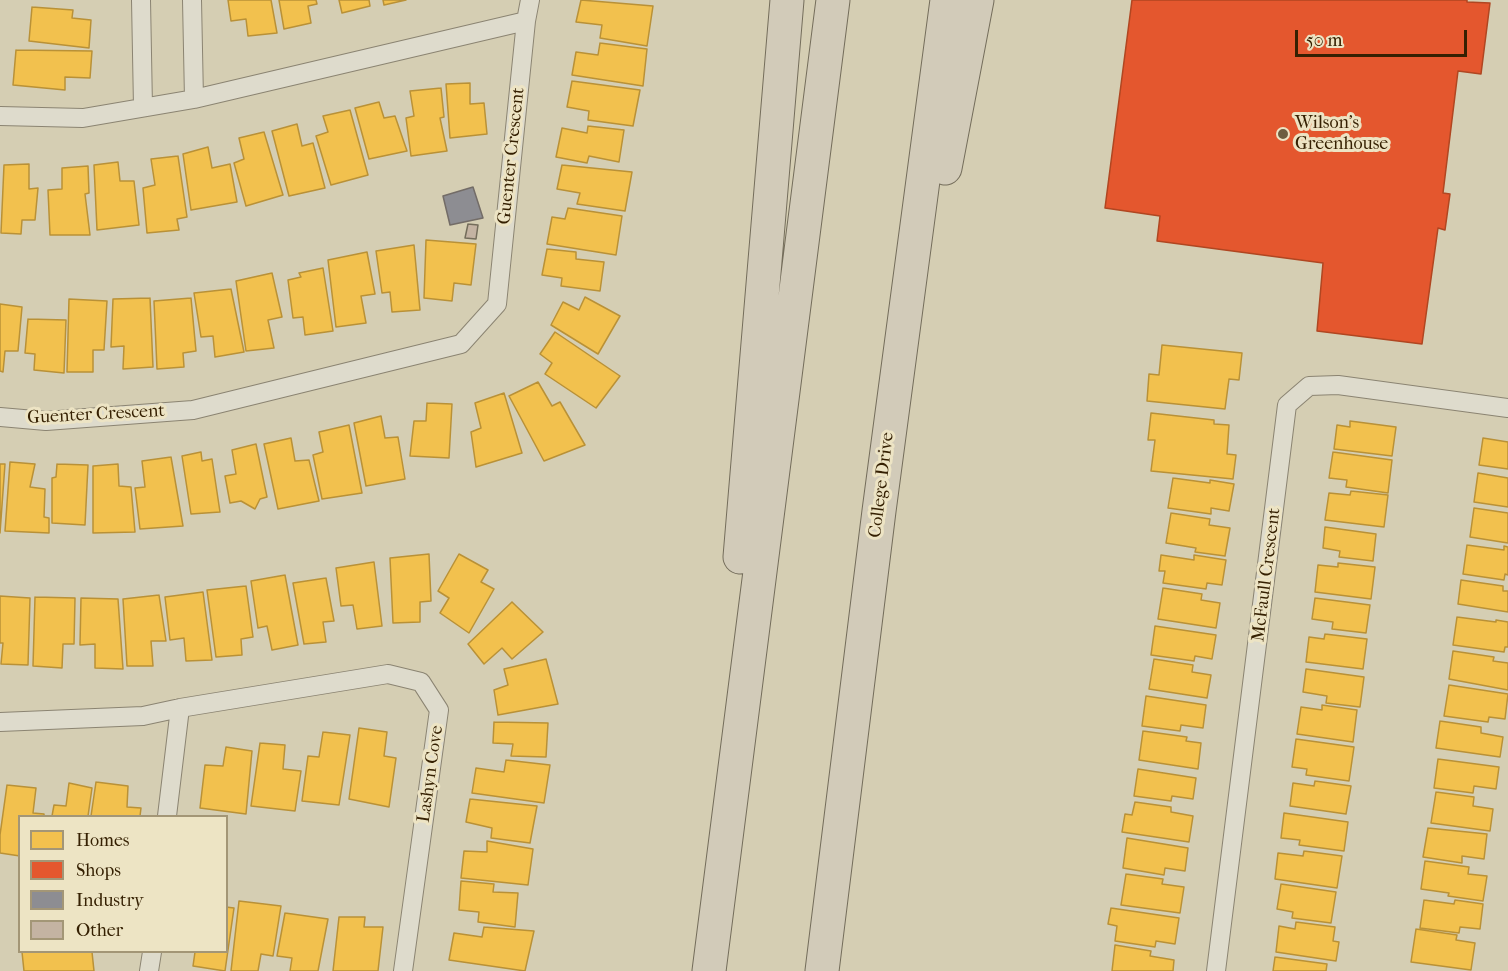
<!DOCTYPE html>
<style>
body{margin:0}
#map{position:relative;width:1508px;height:971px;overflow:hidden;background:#d5ceb3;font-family:"IM FELL French Canon",serif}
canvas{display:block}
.legend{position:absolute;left:18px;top:815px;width:210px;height:138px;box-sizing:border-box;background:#ede4c4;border:2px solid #a39676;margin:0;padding:8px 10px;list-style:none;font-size:18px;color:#352002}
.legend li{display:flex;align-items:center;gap:12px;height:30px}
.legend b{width:30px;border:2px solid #a39676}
.scale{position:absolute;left:1295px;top:30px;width:172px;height:27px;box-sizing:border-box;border:3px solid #352002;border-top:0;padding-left:8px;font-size:18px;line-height:21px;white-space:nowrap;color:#352002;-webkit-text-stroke:4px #ede4c4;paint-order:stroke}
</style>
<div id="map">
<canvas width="1508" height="971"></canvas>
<ul class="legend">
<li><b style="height:16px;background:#f2c14e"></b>Homes</li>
<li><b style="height:16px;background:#e4572e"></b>Shops</li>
<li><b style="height:16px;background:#8d8d92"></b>Industry</li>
<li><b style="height:16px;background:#c4b3a2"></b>Other</li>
</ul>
<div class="scale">50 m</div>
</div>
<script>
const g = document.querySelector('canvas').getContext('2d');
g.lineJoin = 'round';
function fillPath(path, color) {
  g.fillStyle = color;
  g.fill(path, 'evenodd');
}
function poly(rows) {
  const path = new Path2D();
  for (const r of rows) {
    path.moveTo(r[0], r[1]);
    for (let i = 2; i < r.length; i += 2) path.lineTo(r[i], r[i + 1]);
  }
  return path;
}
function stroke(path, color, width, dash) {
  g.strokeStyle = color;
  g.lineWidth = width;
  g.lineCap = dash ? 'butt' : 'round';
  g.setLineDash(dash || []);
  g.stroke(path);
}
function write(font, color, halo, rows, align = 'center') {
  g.font = font + ' "IM FELL French Canon",serif';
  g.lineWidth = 6;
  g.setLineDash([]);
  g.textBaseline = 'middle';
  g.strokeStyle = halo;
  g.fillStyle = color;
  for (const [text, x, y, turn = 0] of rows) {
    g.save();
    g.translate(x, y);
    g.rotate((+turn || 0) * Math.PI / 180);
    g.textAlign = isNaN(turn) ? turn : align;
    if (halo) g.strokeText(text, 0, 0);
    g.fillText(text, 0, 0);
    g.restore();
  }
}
const homes = poly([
 [228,0,271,0,277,33,248,36,246,19,231,21,228,0],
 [279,0,316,0,317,4,308,6,311,23,284,29,279,0],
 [339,0,369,0,370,6,342,13,339,0],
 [383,0,406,0,384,5,383,0],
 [581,0,653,6,647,46,600,38,602,25,576,22,581,0],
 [32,7,73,10,72,18,91,20,89,48,29,41,32,7],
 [600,43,647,49,643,86,572,75,576,52,598,55,600,43],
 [16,50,92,51,90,78,65,77,65,90,13,85,16,50],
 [572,81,640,90,633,126,588,120,589,111,567,107,572,81],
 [470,83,470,104,484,103,487,134,450,138,446,84,470,83],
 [441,88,444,117,440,118,447,151,411,156,406,118,414,116,410,91,441,88],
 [379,102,384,118,395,116,407,151,369,159,355,108,379,102],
 [350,110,368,175,331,185,316,136,328,132,323,116,350,110],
 [297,124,302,146,313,143,325,188,289,196,272,131,297,124],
 [588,126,624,130,619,162,589,156,587,163,556,157,562,128,587,133,588,126],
 [264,132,283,195,246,206,234,163,244,159,239,138,264,132],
 [208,147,212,168,230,164,237,202,191,210,183,154,208,147],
 [178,156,187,217,177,219,179,230,147,233,143,188,155,185,151,159,178,156],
 [118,162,120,181,134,181,139,225,97,230,94,165,118,162],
 [29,164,29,189,38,188,35,220,22,220,21,234,1,233,4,165,29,164],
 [562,165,632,172,625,211,577,204,580,193,557,189,562,165],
 [88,166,89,193,85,194,90,235,50,235,48,190,62,189,62,168,88,166],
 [568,208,622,216,616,255,547,244,552,217,565,219,568,208],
 [426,240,476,244,471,285,454,283,452,301,424,298,426,240],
 [414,245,420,310,392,312,390,292,382,293,376,251,414,245],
 [547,249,576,252,576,259,604,262,600,291,561,286,562,278,542,275,547,249],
 [367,252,375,294,361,296,366,323,336,327,328,260,367,252],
 [323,268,333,331,305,335,303,317,293,318,288,280,301,277,299,273,323,268],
 [272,273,282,317,268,320,274,348,246,351,236,281,272,273],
 [231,289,244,352,215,357,213,336,201,337,194,293,231,289],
 [585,297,620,316,598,354,551,325,563,302,579,310,585,297],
 [150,298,153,367,123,369,124,346,111,347,113,299,150,298],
 [191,298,196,351,183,353,184,367,157,369,154,301,191,298],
 [69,299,107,301,104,350,93,350,93,372,67,372,69,299],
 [0,304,22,307,18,351,5,351,3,372,0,371,0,304],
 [28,319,66,320,64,373,34,370,35,354,25,353,28,319],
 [555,332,620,376,596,408,545,374,552,363,540,354,555,332],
 [1162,345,1242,353,1239,380,1229,379,1225,409,1147,401,1149,374,1159,375,1162,345],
 [538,382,552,406,560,402,585,445,544,461,509,396,538,382],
 [504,393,522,453,476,467,471,432,481,428,475,403,504,393],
 [427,403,452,404,449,458,410,456,414,421,426,421,427,403],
 [1151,413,1214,420,1214,424,1229,425,1227,454,1236,455,1233,479,1151,471,1155,440,1148,440,1151,413],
 [381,416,385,438,398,437,405,479,366,486,354,423,381,416],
 [1350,421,1396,427,1392,456,1334,449,1337,425,1350,427,1350,421],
 [349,425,362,493,322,499,313,455,323,452,319,432,349,425],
 [291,438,295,461,309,460,319,501,278,509,264,444,291,438],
 [1483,438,1508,442,1508,469,1479,465,1483,438],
 [256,444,267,497,260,499,255,509,241,501,230,503,225,476,236,474,232,450,256,444],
 [201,452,202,461,212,459,220,512,191,514,182,456,201,452],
 [1333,452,1392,460,1388,493,1346,487,1347,480,1329,478,1333,452],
 [171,457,183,526,140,529,135,488,145,487,142,461,171,457],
 [10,462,35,464,30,487,45,489,44,517,49,518,49,533,5,531,10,462],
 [0,464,5,464,0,533,0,464],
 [57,464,88,465,85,525,52,523,52,478,56,477,57,464],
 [118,464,119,486,131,487,135,532,93,533,93,466,118,464],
 [1478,473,1508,478,1508,507,1474,502,1478,473],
 [1173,478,1210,483,1210,480,1234,484,1229,511,1211,508,1211,514,1168,508,1173,478],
 [1351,491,1388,495,1384,527,1325,520,1329,493,1350,495,1351,491],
 [1474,508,1508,513,1508,543,1470,537,1474,508],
 [1171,513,1210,519,1209,525,1230,528,1225,556,1195,552,1196,548,1166,543,1171,513],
 [1325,527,1376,534,1373,561,1339,557,1340,551,1323,548,1325,527],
 [1467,545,1504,550,1504,546,1508,547,1508,575,1505,574,1504,580,1463,574,1467,545],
 [429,554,431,601,420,602,420,622,393,623,390,558,429,554],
 [459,554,488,570,481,582,494,589,469,633,440,613,449,598,438,591,459,554],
 [1161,555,1194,560,1194,555,1226,560,1222,585,1207,583,1206,589,1163,583,1165,571,1159,571,1161,555],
 [374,562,382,626,357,629,353,605,341,606,336,568,374,562],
 [1338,563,1375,567,1371,599,1315,592,1318,565,1338,567,1338,563],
 [285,575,298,645,272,650,267,626,258,628,251,581,285,575],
 [326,578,334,621,323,622,326,642,304,644,293,583,326,578],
 [1461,580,1503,586,1503,591,1508,591,1508,612,1458,604,1461,580],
 [246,586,253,637,241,639,242,655,216,657,207,590,246,586],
 [1163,588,1202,594,1201,600,1220,603,1216,628,1158,619,1163,588],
 [203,592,212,660,186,661,184,638,170,640,165,597,203,592],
 [159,595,166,641,151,641,153,666,127,666,123,599,159,595],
 [0,596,30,598,28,665,1,664,3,643,0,643,0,596],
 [35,597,75,598,74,644,63,644,62,668,33,666,35,597],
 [81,598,118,599,123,669,95,668,95,644,80,645,81,598],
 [1315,598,1370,605,1366,633,1332,629,1333,622,1312,619,1315,598],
 [512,602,543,632,512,659,502,648,484,664,468,644,512,602],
 [1457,617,1496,622,1496,620,1508,622,1508,647,1505,647,1504,652,1453,645,1457,617],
 [1155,626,1216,635,1212,659,1195,656,1194,661,1151,655,1155,626],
 [1325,634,1367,639,1363,669,1306,662,1309,637,1324,639,1325,634],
 [1453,651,1494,657,1493,661,1508,663,1508,690,1449,679,1453,651],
 [546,659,558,704,498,715,494,690,508,685,504,669,546,659],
 [1154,659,1193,665,1192,672,1211,675,1207,698,1149,689,1154,659],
 [1306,669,1364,677,1360,707,1326,703,1327,696,1303,692,1306,669],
 [1449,685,1508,694,1505,719,1489,717,1488,722,1444,716,1449,685],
 [1146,696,1206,705,1203,728,1181,725,1180,731,1142,726,1146,696],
 [1322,705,1357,710,1353,742,1297,734,1301,707,1322,710,1322,705],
 [1440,721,1481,727,1481,733,1503,737,1500,757,1436,748,1440,721],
 [494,722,548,723,546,757,511,756,513,744,493,743,494,722],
 [359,728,387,732,384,756,396,758,389,807,349,799,359,728],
 [1143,731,1187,737,1186,741,1201,743,1198,769,1139,760,1143,731],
 [323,732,350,735,339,805,302,801,308,756,319,757,323,732],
 [1296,739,1354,747,1349,781,1306,775,1307,769,1292,767,1296,739],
 [260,743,285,745,283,769,301,771,295,811,251,806,260,743],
 [226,747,252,751,246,814,200,808,205,765,223,766,226,747],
 [1438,759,1499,767,1496,789,1474,786,1473,793,1434,788,1438,759],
 [506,760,550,765,544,803,472,793,476,768,504,772,506,760],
 [1138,769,1196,778,1193,799,1172,796,1171,801,1134,796,1138,769],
 [1315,781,1351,786,1346,814,1290,806,1293,783,1314,786,1315,781],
 [96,782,128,786,127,807,141,808,140,816,91,816,96,782],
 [69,783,92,788,88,816,52,816,54,805,66,806,69,783],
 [7,785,36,788,33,813,44,814,44,816,20,816,20,856,0,853,0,835,7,785],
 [1436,792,1474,797,1473,806,1493,809,1490,831,1431,823,1436,792],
 [470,799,537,806,530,843,491,838,492,828,466,822,470,799],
 [1135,802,1171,807,1171,812,1193,816,1189,842,1122,832,1125,814,1132,815,1135,802],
 [1284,813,1348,822,1344,851,1299,845,1300,840,1281,838,1284,813],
 [1428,828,1487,834,1484,859,1462,856,1462,863,1423,857,1428,828],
 [1127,838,1188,848,1185,871,1165,868,1164,875,1123,868,1127,838],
 [487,841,533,849,528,885,461,878,464,851,487,852,487,841],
 [1304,851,1342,856,1337,888,1275,879,1278,853,1303,856,1304,851],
 [1425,861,1469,867,1468,874,1487,876,1483,901,1448,896,1449,893,1421,889,1425,861],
 [1126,874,1163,879,1162,884,1184,887,1180,913,1121,905,1126,874],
 [461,881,494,884,493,892,518,893,515,927,478,922,479,912,459,910,461,881],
 [1281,884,1336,892,1331,923,1292,918,1293,912,1277,909,1281,884],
 [1424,900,1454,904,1455,900,1483,904,1480,929,1460,927,1459,933,1420,928,1424,900],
 [239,901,281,906,273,956,261,954,258,971,231,971,239,901],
 [226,907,234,908,225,971,193,966,195,952,226,952,226,907],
 [1111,908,1179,918,1175,944,1156,941,1155,947,1115,941,1117,926,1108,924,1111,908],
 [285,913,328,919,318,971,290,971,292,958,277,956,285,913],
 [339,917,365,917,364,927,383,927,378,971,333,971,339,917],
 [1296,922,1335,927,1333,941,1339,942,1336,961,1276,952,1279,926,1295,929,1296,922],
 [484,927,534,931,525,971,449,960,454,933,482,937,484,927],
 [1416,929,1457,935,1456,940,1475,943,1471,970,1411,962,1416,929],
 [1115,945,1151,951,1150,956,1174,960,1173,971,1112,971,1115,945],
 [22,952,92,952,94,971,24,971,22,952],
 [1275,957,1327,964,1326,971,1273,971,1275,957]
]);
fillPath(homes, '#f2c14e');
stroke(homes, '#b99137', 1.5);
const shops = poly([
 [1132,0,1467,0,1467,2,1490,3,1481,74,1458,71,1443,193,1450,194,1445,230,1438,228,1422,344,1317,331,1323,263,1157,241,1160,216,1105,208,1132,0]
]);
fillPath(shops, '#e4572e');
stroke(shops, '#b04621', 1.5);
const industry = poly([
 [473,187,483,218,450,225,443,196,473,187]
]);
fillPath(industry, '#8d8d92');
stroke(industry, '#736c67', 1.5);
const building = poly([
 [468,224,478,225,476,239,465,238,468,224]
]);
fillPath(building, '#c4b3a2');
stroke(building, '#746d5b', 1.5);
const street = poly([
 [141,0,143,107],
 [192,0,194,99],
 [0,116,83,118,194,99,526,21],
 [0,417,46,421,193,410,461,344,497,304,526,21,530,0],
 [0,722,143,716,180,708,388,674,421,682,439,710,403,971],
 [167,816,180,708],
 [149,971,152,952],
 [1216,971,1287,405,1309,386,1338,385,1508,408]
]);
const highway = poly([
 [945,168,977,0],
 [740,557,787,0],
 [709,971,833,0],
 [822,971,879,511,947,0]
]);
stroke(street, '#8b8472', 20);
stroke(highway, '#746d5b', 35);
stroke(street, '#dedbcc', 18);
stroke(highway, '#d2cbb9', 33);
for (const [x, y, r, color] of [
 [1283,134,6,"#6d5d40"]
]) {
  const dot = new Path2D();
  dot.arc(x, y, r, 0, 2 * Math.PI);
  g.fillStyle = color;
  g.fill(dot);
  stroke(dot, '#ede4c4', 2);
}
write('18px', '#352002', '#ede4c4', [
 ["Wilson's",1295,124],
 ["Greenhouse",1295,145]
], 'left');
write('18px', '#352002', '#ede4c4', [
 ["Guenter Crescent",512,156,-84],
 ["Guenter Crescent",96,415,-3],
 ["College Drive",882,485,-83],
 ["McFaull Crescent",1267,575,-83],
 ["Lashyn Cove",431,774,-82]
]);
</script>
